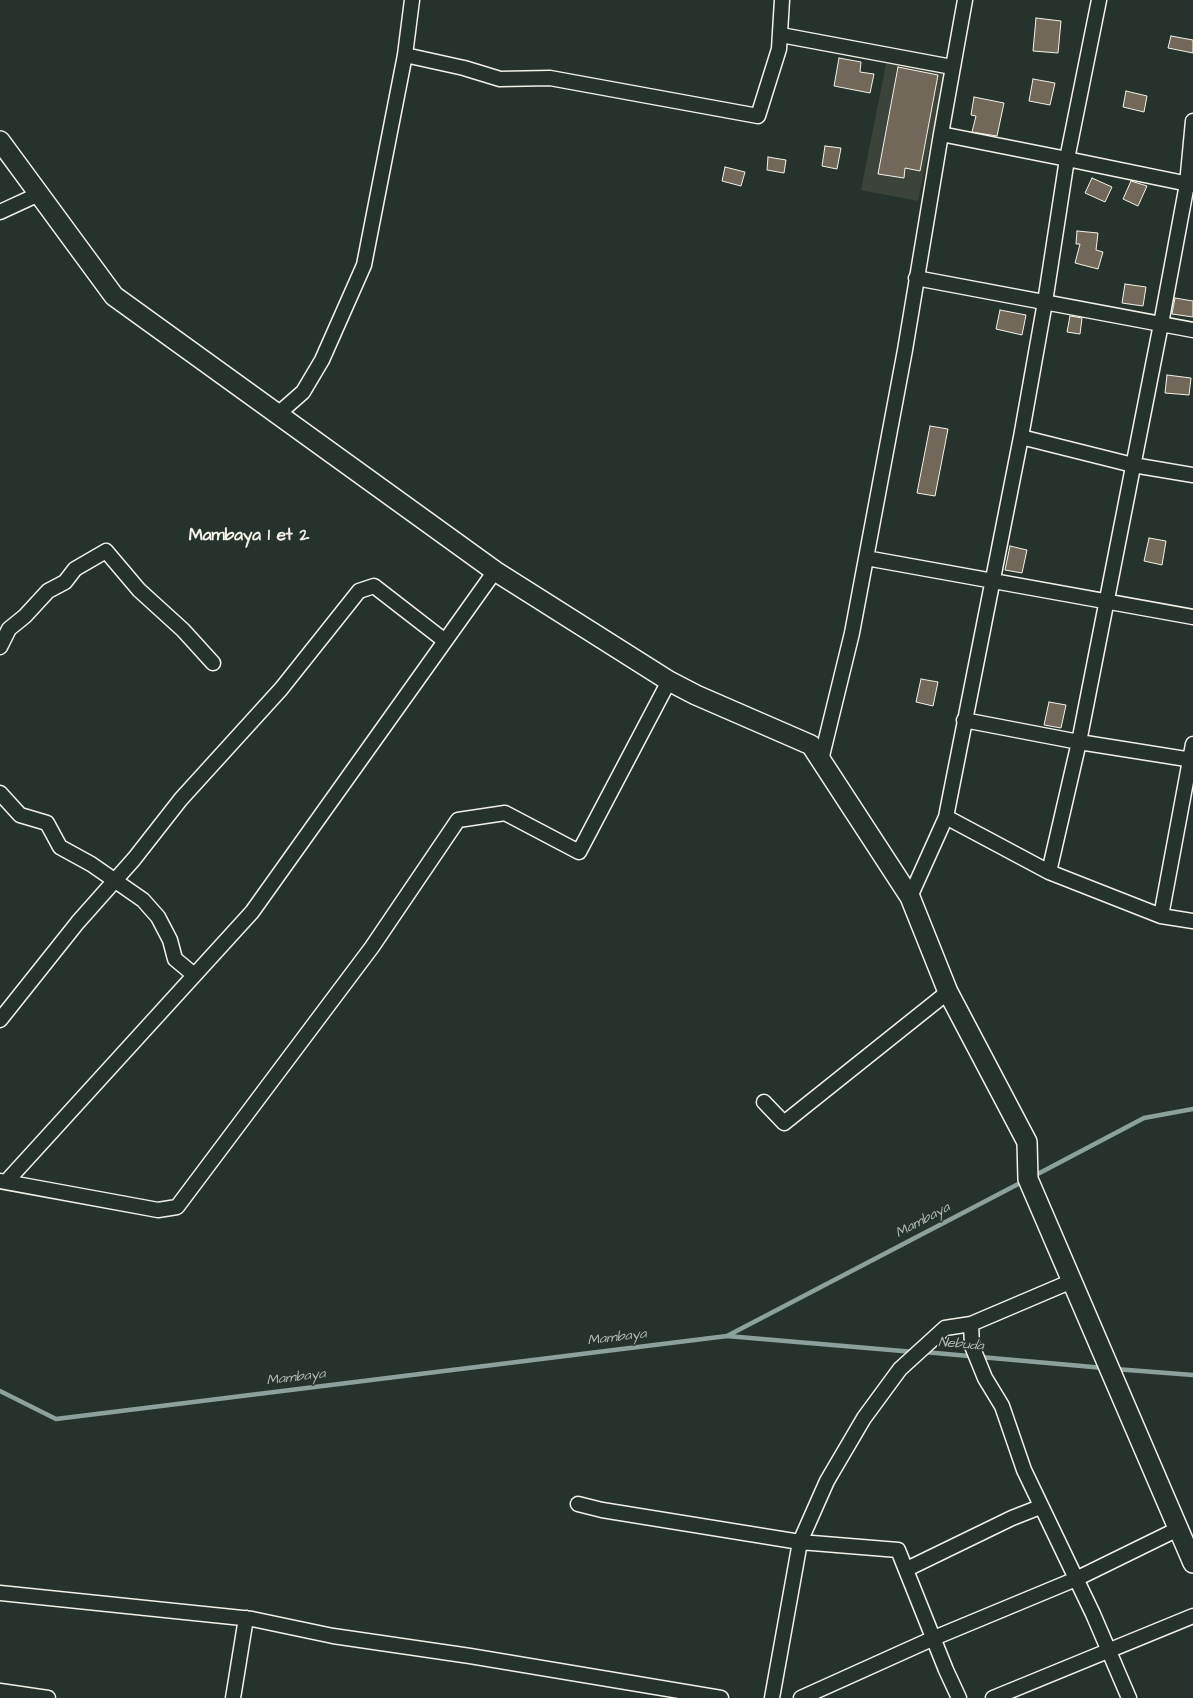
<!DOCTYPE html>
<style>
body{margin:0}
canvas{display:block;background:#26332d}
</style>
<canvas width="1193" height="1698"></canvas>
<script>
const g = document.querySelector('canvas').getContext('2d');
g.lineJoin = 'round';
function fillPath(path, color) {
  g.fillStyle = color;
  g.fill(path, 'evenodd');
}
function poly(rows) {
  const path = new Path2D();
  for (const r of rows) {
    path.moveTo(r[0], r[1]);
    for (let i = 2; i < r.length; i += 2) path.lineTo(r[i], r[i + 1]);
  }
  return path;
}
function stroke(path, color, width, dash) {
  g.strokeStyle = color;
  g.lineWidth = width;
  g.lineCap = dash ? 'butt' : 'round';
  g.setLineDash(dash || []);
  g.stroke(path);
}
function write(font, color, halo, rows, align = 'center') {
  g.font = font + ' "Architects Daughter",sans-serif';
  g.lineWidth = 3;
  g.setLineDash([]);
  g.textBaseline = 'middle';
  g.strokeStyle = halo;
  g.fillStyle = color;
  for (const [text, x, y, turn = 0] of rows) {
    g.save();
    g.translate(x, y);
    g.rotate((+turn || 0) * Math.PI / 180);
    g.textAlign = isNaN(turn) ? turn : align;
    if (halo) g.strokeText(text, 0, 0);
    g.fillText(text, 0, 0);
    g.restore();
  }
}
fillPath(poly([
 [887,60,946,69,918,201,861,190]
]), '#3c433a');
stroke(poly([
 [1032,1177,1144,1118,1193,1109],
 [727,1336,914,1352],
 [924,1352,1104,1368],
 [1115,1369,1193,1375],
 [0,1391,56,1419,727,1336,1024,1181]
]), '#8ca19c', 4.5);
const building = poly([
 [1036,18,1061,21,1058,53,1033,51,1036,18],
 [1171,36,1193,40,1193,53,1168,48,1171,36],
 [839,58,861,62,860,72,874,74,870,93,834,86,839,58],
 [898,67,938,75,920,171,905,168,904,178,878,174,898,67],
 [1033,79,1055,83,1050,105,1029,101,1033,79],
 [1126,91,1147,96,1144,112,1123,107,1126,91],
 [974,97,1004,103,997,136,972,132,976,116,971,115,974,97],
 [825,146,841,148,837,169,822,166,825,146],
 [768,157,786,160,784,173,767,170,768,157],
 [725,167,745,172,741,186,722,181,725,167],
 [1092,178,1112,187,1105,202,1085,193,1092,178],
 [1131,181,1147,186,1138,206,1123,199,1131,181],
 [1077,231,1098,233,1096,250,1103,252,1098,269,1075,263,1080,244,1076,244,1077,231],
 [1125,284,1146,287,1143,306,1122,303,1125,284],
 [1175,298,1193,301,1193,317,1172,314,1175,298],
 [1000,310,1026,315,1022,335,996,329,1000,310],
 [1070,316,1082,318,1080,334,1067,332,1070,316],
 [1167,375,1191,378,1189,395,1165,393,1167,375],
 [930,426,948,429,935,496,917,493,930,426],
 [1149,538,1166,541,1162,565,1144,561,1149,538],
 [1010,546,1027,550,1022,573,1005,570,1010,546],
 [921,679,938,682,933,706,916,702,921,679],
 [1049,702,1066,705,1061,728,1044,725,1049,702]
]);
fillPath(building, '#71685a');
stroke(building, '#f4f1e8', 1);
const street = poly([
 [412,0,405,55,464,68,500,79,550,78,758,116,779,49,782,0],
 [1099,0,1067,159,1193,185],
 [781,35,952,67],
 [0,212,39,194],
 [916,278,1193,330],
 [278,414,303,392,322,360,364,265,405,55],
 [1021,437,1133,465,1193,475],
 [866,558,1193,617],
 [0,647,9,629,25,616,48,591,65,582,75,569,106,551,139,590,183,630,213,663],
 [964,720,1079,742,1193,760],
 [821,760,852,633,905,350,941,134],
 [0,793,20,815,47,823,60,847,91,864,143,900,158,917,170,940,175,959,193,974],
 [946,817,1049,872,1161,916,1193,921],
 [1049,872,1079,742,1161,324,1187,184,1193,121],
 [910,897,946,817,1021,437,1045,302,1067,159,941,134,965,0],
 [1161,916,1193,744],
 [0,1020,78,922,134,859,181,799,281,689,359,591,374,586,445,641],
 [764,1102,784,1123,948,992],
 [0,1181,158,1210,177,1207,372,947,458,820,505,813,579,852,669,681],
 [6,1182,252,912,495,571],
 [971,1324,972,1346,985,1378,1002,1406,1024,1470,1093,1614,1129,1698],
 [578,1504,602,1510,800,1542,898,1550,946,1670,959,1698],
 [907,1569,1012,1518,1040,1507],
 [0,1593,252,1619,333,1636,470,1656,721,1698],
 [0,1691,48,1698],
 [233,1698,246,1618],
 [772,1698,800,1542,827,1481,864,1418,900,1369,945,1328,971,1324,1072,1281],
 [801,1698,934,1638,1076,1579,1178,1529],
 [993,1698,1193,1616]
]);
const secondary = poly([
 [0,141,114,296,495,571,669,681,696,695,811,745,910,897,948,992,1027,1142,1028,1179,1193,1563]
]);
stroke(street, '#f4f1e8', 17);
stroke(secondary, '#f4f1e8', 22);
stroke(street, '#26332d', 14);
stroke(secondary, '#26332d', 19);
write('italic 14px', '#aebbb5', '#26332d', [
 ["Mambaya",923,1221,-28],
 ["Mambaya",617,1338,-7],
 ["Nebuda",961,1345,5],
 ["Mambaya",296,1378,-7]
]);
write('bold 17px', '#f4f1e8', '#26332d', [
 ["Mambaya 1 et 2",249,536]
]);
</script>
